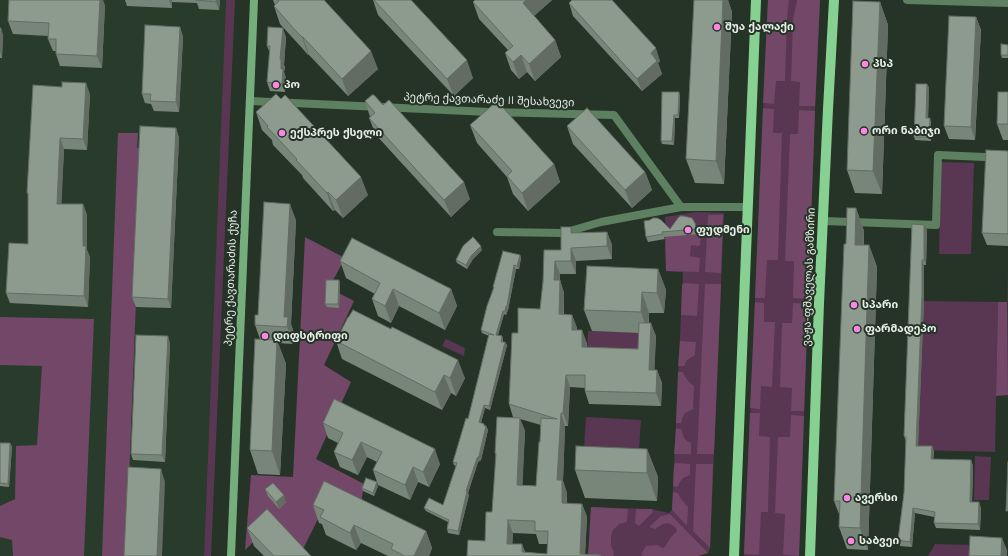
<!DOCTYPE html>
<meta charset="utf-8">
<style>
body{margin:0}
canvas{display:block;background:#263327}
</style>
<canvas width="1008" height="556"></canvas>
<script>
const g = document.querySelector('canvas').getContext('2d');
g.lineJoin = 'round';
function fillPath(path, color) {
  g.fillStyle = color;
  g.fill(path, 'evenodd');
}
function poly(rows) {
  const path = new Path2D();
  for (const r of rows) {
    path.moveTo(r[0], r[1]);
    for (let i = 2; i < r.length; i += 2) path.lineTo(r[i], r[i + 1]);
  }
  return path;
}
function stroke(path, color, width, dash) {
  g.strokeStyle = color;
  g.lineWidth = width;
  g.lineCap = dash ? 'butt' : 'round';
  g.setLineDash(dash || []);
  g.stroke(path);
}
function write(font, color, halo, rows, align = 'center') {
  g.font = font + ' Montserrat,"Noto Sans Georgian",sans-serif';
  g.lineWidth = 4;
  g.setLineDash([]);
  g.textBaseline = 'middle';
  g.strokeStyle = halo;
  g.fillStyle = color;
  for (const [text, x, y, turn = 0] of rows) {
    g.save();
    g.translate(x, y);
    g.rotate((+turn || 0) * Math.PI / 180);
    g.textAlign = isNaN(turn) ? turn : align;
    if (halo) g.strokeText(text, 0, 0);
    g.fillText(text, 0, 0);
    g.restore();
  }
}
fillPath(poly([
 [0,0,226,0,204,556,0,556]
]), '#293c2c');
fillPath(poly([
 [226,0,235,0,211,556,204,556],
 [768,0,820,0,815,111,799,556,744,556],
 [941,162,974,163,971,254,939,254],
 [696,212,724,213,710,548,708,553,698,556,588,556,591,507,652,509,669,513,672,510,683,272,666,271,665,217],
 [924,301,998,302,995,452,918,450],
 [588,331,643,333,642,361,587,359],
 [446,339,465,348,464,356,442,346],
 [586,417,641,420,639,449,584,447],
 [975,456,991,457,989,500,974,500],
 [935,544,972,545,971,556,928,556]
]), '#593651');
fillPath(poly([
 [768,0,789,0,787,19,785,81,776,81,774,104,763,103],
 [797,0,820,0,815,106,799,106,800,82,791,81,793,20],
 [763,108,774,109,773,133,782,133,778,260,767,260,765,298,755,298],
 [799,110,815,111,808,299,793,298,794,261,785,261,790,134,798,134],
 [118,133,138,133,137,148,142,148,126,556,102,556],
 [708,215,723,215,721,273,705,272],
 [669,228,701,234,700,245,699,245,699,246,691,245,690,256,700,258,699,272,666,271,665,233,666,230],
 [305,237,345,258,329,288,354,301,324,365,351,382,316,459,364,484,360,511,329,497,303,549,274,522,245,550,251,475,293,477],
 [1007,267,1008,395,996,396,998,302,1007,302],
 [684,283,699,284,697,316,681,315,682,285],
 [705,284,721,284,714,454,697,454],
 [755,302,764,303,764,322,775,322,772,387,761,386,760,409,750,408],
 [793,303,808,304,804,411,791,411,792,388,780,387,782,323,792,323],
 [0,317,94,319,84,556,13,556,12,540,0,537,0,506,15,499,16,446,37,445,42,366,0,365],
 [680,341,696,342,695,355,687,360,684,366,678,366],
 [678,372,683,372,684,375,689,382,694,386,693,409,685,413,683,416,681,423,676,423],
 [750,413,760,413,759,436,770,437,768,512,761,512,759,555,744,554],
 [791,415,804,416,799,556,783,555,785,514,775,513,778,437,790,437],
 [676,429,681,429,684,438,687,441,691,443,691,454,674,454],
 [676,463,690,464,690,475,683,478,679,483,678,487,673,486,674,465],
 [696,464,713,464,710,548,693,531],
 [673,492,678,493,681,499,688,507,687,526,672,510],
 [591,507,628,509,627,522,619,524,613,530,611,536,611,546,614,552,613,556,588,556],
 [636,509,652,509,653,512,639,526,635,523],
 [670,514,708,553,698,556,643,556,641,554,646,546,658,545,662,548,664,548,672,536,677,531,676,528,672,525,667,523,663,524,655,529,649,527,661,516]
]), '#724768');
stroke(poly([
 [907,0,1008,3],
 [250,101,489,112,614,115,681,207],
 [823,221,936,225,938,155,1008,158],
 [497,232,563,233,601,222,681,207,747,207]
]), '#5d8061', 8);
stroke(poly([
 [231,556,254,0]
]), '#75ad7c', 8);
stroke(poly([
 [734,556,756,0],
 [810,556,819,303,828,109,834,0]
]), '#86d091', 10);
fillPath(poly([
 [125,0,220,0,219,10,199,9,197,3,172,2,172,8,127,6],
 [273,0,324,0,378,69,348,96,309,55,308,55,302,48,280,24,274,6,275,5],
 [373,0,411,0,473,78,454,96,378,15],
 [475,0,552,0,534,16,555,40,561,57,535,81,527,72,519,79,511,70,505,53,508,50,479,19,473,2],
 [694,0,728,0,732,12,724,184,695,183,686,159],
 [880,2,888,25,882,194,855,193,847,170],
 [569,3,660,61,658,63,662,74,642,91,573,16],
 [105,5,102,68,60,66,56,54,56,51,53,51,48,39,48,36,13,34,8,21],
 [976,17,981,30,975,140,949,139,944,126],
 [180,27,183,37,179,112,154,111,151,104,145,103,142,94],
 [0,28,3,35,2,58,0,58],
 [286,37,284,65,285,67,284,72,286,78,285,92,270,91,267,82,270,53,267,46],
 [1008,45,1008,58,1002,58,1001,55],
 [33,85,90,94,87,150,64,149,61,204,83,204,87,215,87,250,90,257,88,307,10,303,6,293,28,244,28,195,27,193],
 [929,87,928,118,931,122,931,141,915,140,914,137],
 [679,92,680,96,679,118,675,118,674,145,662,144,661,141],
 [1008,92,1008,140,1003,140,997,124],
 [365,101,383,105,470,199,451,217,376,135,369,118,370,117],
 [256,112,368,195,343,218,335,210,333,211,303,178,302,175,273,145,272,140,262,130],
 [470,125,554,164,560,182,528,211,513,194,507,177,477,143],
 [567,126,645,172,652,190,632,208,573,144],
 [176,128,179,138,171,308,136,307,132,297],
 [1008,151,1008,246,987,245,982,233],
 [856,208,864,231,864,245,869,245,877,267,868,550,847,549,839,527,839,514,834,501,846,244],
 [296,220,291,324,294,333,293,344,278,343,286,364,280,475,258,474,250,450,260,339,255,325,258,315],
 [912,224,927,230,926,265,924,265,924,301,918,446,932,446,934,452,933,459,971,460,973,466,972,502,981,508,980,530,936,528,934,523,934,517,915,513,912,547,900,546,898,540,904,493,906,442,904,436],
 [670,229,697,229,698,234,664,237,665,239,648,242,646,237],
 [607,232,612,245,612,259,576,261,576,274,560,274,560,280,564,293,564,314,572,315,577,328,577,330,587,343,587,347,638,349,639,333,592,331,584,310,658,269,666,290,664,313,649,313,649,323,656,336,654,370,657,370,662,383,661,406,589,404,585,391,585,388,570,387,568,426,565,426,563,481,567,493,567,504,582,504,587,517,585,554,600,555,601,556,467,556,485,541,492,512,496,457,495,453,516,418,513,417,509,404,518,333,540,309,543,282,561,250,573,233],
 [520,419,541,425,536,486,522,485,525,431],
 [513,533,536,534,539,544,548,544,547,554,525,552,512,544],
 [482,250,473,259,467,269,457,263,456,260],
 [520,255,521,258,519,269,516,269,508,310,506,315,504,314,498,335,502,336,503,339,503,342,505,342,507,345,490,410,485,408,481,423,484,424,485,426,486,426,488,430,481,460,478,462,468,493,469,495,459,535,448,533,447,529,448,522,426,511,424,508,443,505,456,466,454,465,453,462,468,419,489,336,482,333,481,330,494,288,493,287],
 [340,261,451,289,457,306,445,330,399,306,391,323,378,316,372,299,375,294,346,278],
 [340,283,339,308,327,307,325,304],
 [391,329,465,378,456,396,451,393,442,410,342,359,336,341],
 [170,343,165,462,133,460,131,454],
 [323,423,440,464,429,487,418,482,410,500,378,485,373,470,377,462,367,457,358,475,340,467,334,452,338,443,328,438],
 [0,443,10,443,12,447,9,487,0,486],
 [647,449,658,477,657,501,585,498,575,470],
 [378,486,374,496,363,491,362,488],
 [265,489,286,502,279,509,268,496],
 [313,505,426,531,432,548,429,556,388,556,361,543,356,550,326,535,322,524,319,523],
 [247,528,311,556,264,556,254,546]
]), '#788579');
fillPath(poly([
 [100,0,103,0,105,5,102,68,97,56],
 [169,0,172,0,172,8],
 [216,0,220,0,219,10,216,2],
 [526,0,552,0,529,20,523,3],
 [723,0,728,0,732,12,724,184,716,161],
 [880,2,888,25,882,194,873,171],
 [976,17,981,30,975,140,971,127],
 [180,27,183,37,179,112,176,102],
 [1,28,3,35,2,58,0,51],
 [283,28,286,37,284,65,285,67,284,72,286,78,285,92,282,84,281,69,280,59],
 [302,37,303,37,309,55,308,55],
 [555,40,561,57,535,81,529,64],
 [656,48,660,61,658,63,662,74,642,91,637,79,651,53],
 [371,51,378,69,348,96,342,79],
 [521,55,527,72,519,79,513,62],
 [467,60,473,78,454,96,447,79],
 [86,83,90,94,87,150,83,139],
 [927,84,929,87,928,121,926,118],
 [679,92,680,96,679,118,678,115],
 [674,115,675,118,674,145,672,141],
 [930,118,931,122,931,141,929,137],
 [176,128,179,138,171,308,168,299],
 [60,138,64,149,61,215,57,204],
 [554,164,560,182,528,211,522,193],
 [645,172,652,190,632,208,625,190],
 [361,177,368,195,343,218,336,200],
 [464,182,470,199,451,217,444,200],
 [328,192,335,210,333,211,327,193],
 [83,204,87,215,87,250,90,257,88,307,84,296,83,246],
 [290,204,296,220,291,324,294,333,293,344,284,317],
 [856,208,864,231,863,267,855,245],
 [695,223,697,229,698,234,696,229],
 [924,225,927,230,926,265,924,260],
 [607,232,612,245,612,259,607,246],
 [869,245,877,267,868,550,860,528],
 [481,246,482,250,473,259,467,269,466,265,471,256],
 [571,248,576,261,576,274,571,261],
 [520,255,521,258,519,269,517,266],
 [922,260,924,265,924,301,918,451,916,446],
 [555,261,560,274,559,293,554,280],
 [514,265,516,269,508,310,507,306],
 [658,269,666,290,664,313,657,293],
 [339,280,340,283,339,308,338,304],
 [560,280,564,293,563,327,559,314],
 [393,289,399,306,391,323,385,306],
 [451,289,457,306,445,330,439,313],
 [642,292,649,313,648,333,641,312],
 [506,306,508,310,506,315,505,311],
 [503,311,504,314,497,338,496,335],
 [572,315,577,328,577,343,572,330],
 [651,323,656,336,654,383,649,370],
 [582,330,587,343,586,359,582,347],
 [168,336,170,343,165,462,162,455],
 [502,336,503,339,502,345,501,342],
 [277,340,286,364,280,475,272,451],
 [505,342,507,345,490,410,489,406],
 [458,360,465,378,456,396,450,378],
 [657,370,662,383,661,406,656,393],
 [444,375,451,393,442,410,435,392],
 [566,375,570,387,568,426,563,413],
 [484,405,485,408,480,426,479,422],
 [561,413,565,426,563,481,567,493,566,516,562,503,557,480],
 [520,418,525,431,522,498,517,485],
 [486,426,488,430,481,460,478,462,468,493,469,495,459,535,458,531,466,491],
 [361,442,367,457,358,475,352,460],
 [10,443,12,447,9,487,8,484],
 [932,446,934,452,933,464,931,459],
 [435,449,440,464,429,487,423,472],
 [647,449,658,477,657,501,647,473],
 [971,460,973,466,972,507,970,502],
 [413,467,418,482,410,500,405,485],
 [161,469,165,482,162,556,157,556],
 [377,482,378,486,374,496,373,493],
 [284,495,286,502,279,509,276,502],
 [979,502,981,508,980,530,978,524],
 [582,504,587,517,585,556,580,554],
 [913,508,915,513,912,547,910,542],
 [508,520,513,533,512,556,507,544],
 [354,525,361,543,356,550,350,533],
 [426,531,432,548,429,556,414,556],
 [1002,538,1007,550,1007,556,1001,556],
 [522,544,527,556,522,552]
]), '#626c63');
const building = poly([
 [9,0,100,0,97,56,56,54,56,39,48,39,49,23,8,21,9,0],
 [196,0,216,0,216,2,196,0],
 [277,0,324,0,371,51,342,79,303,37,302,37,295,30,274,6,279,1,277,0],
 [374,0,411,0,467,60,447,79,374,0],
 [475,0,526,0,523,3,555,40,529,64,521,55,513,62,505,53,513,46,473,2,475,0],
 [572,0,612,0,656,48,651,53,657,61,637,79,569,3,572,0],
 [694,0,723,0,716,161,686,159,694,0],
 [853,1,880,2,873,171,847,170,853,1],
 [949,16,976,17,971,127,944,126,949,16],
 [145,25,180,27,176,102,150,101,151,94,142,94,145,25],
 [268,27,283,28,280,59,281,59,281,69,283,69,282,84,267,82,270,46,267,46,268,27],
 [0,28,1,28,0,51,0,28],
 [1001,44,1008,45,1008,55,1001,55,1001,44],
 [62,82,86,83,83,139,60,138,57,204,83,204,83,246,86,246,84,296,6,293,9,243,28,244,28,193,27,193,33,85,62,87,62,82],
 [916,84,927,84,926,118,930,118,929,137,914,137,916,84],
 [662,92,679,92,678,115,674,115,672,141,661,141,662,92],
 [998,92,1008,92,1008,124,997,124,998,92],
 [276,94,281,99,285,95,361,177,336,200,328,192,327,193,296,160,297,159,267,127,268,126,256,112,276,94],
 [372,95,374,95,383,105,389,100,464,182,444,200,369,118,375,113,365,101,372,95],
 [497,101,554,164,522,193,507,176,512,171,470,125,497,101],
 [587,108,645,172,625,190,567,126,587,108],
 [140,126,176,128,168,299,132,297,140,126],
 [986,150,1008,151,1008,234,982,233,986,150],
 [264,202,290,204,284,317,288,317,287,327,255,325,255,315,258,315,264,202],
 [847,208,856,208,855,245,869,245,860,528,839,527,840,501,834,501,844,244,846,244,847,208],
 [680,216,683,216,692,218,695,223,696,229,662,232,663,234,646,237,644,221,650,220,653,218,657,218,661,220,670,229,678,218,680,216],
 [912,224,924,225,924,260,922,260,922,295,916,446,932,446,931,459,971,460,970,502,979,502,978,524,934,523,935,512,913,508,910,542,898,540,904,493,906,437,904,436,912,224],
 [561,227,571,227,571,233,607,232,607,246,571,248,571,261,555,261,554,280,560,280,559,314,572,315,572,330,582,330,582,347,638,349,639,323,651,323,649,370,657,370,656,393,585,391,585,375,566,375,563,413,561,413,557,480,562,480,562,503,582,504,580,554,600,555,600,556,467,556,468,540,485,541,486,512,492,512,496,453,495,453,497,417,520,418,517,485,536,486,539,442,540,442,541,418,557,419,509,404,512,333,518,333,518,308,540,309,543,282,544,250,561,250,561,227],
 [508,520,535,521,535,531,548,531,547,554,522,552,522,544,507,544,508,520],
 [473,237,481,246,471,256,466,265,456,260,463,246,473,237],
 [352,238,451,289,439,313,393,289,385,306,372,299,380,283,340,261,352,238],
 [503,251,520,255,517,266,514,265,507,306,506,306,505,311,503,311,496,335,502,336,501,342,505,342,489,406,484,405,479,422,484,424,484,426,486,426,479,456,477,458,466,491,467,491,458,531,447,529,449,520,424,508,429,498,443,505,457,463,453,462,466,418,468,419,489,334,494,335,481,330,487,306,494,287,493,287,503,251],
 [587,266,658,269,657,293,642,292,641,312,584,310,587,266],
 [326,280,339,280,338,304,325,304,326,280],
 [353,310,391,329,392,327,458,360,450,378,444,375,435,392,336,341,348,317,348,318,353,310],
 [136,335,168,336,162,455,131,454,136,335],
 [255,339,277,340,272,451,250,450,255,339],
 [334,399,435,449,423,472,413,467,405,485,373,470,382,452,361,442,352,460,334,452,343,433,323,423,334,399],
 [0,443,10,443,8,484,0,483,0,443],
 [576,446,647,449,647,473,575,470,576,446],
 [1008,462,1008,511,1006,511,1008,462],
 [128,467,161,469,157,556,124,556,128,467],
 [366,478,377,482,373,493,362,488,366,478],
 [324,481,426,531,414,556,405,556,391,549,393,544,354,525,350,533,320,517,324,510,313,505,324,481],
 [273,483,284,495,276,502,265,489,273,483],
 [267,509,311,556,274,556,247,528,267,509],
 [970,536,1002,538,1001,556,969,556,970,536]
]);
fillPath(building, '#8c9b8d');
stroke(building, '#626c63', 1);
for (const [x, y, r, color] of [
 [717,27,4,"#fc86e4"],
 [865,64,4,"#fc86e4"],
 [276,85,4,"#fc86e4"],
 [864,131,4,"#fc86e4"],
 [282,133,4,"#fc86e4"],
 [688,230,4,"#fc86e4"],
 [854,305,4,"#fc86e4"],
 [857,329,4,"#fc86e4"],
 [265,336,4,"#fc86e4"],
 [847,498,4,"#fc86e4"],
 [851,541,4,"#fc86e4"]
]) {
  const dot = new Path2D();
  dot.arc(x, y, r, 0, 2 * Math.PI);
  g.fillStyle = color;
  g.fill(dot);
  stroke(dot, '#263327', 1.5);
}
write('bold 11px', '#e6efe7', '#263327', [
 ["შუა ქალაქი",725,27],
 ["პსპ",873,64],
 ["პო",284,85],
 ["ორი ნაბიჯი",872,131],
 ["ექსპრეს ქსელი",290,133],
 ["ფუდმენი",696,230],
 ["სპარი",862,305],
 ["ფარმადეპო",865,329],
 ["დიფსტრიფი",273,336],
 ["ავერსი",855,498],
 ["საბვეი",859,541]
], 'left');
write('11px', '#e6efe7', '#263327', [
 ["პეტრე ქავთარაძე II შესახვევი",489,100,2],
 ["ვაჟა-ფშაველას გამზირი",809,277,-88],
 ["პეტრე ქავთარაძის ქუჩა",231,278,-88]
]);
</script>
